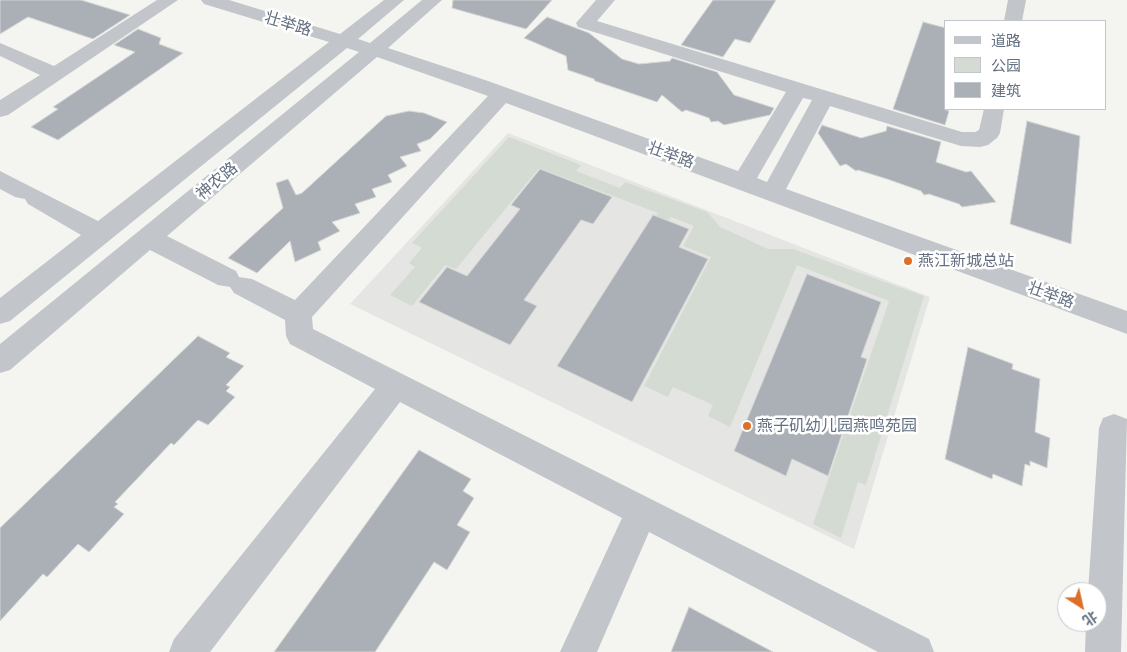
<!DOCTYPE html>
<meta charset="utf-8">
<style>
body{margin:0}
#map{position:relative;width:1127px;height:652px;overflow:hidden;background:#f4f5f1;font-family:"Public Sans","Noto Sans SC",sans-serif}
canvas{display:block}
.legend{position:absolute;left:944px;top:20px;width:162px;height:90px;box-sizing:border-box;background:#fff;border:1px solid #c1c6cd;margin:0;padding:6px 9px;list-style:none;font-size:15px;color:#647081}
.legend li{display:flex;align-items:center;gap:10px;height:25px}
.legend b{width:25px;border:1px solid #c1c6cd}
.north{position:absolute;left:1057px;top:582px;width:50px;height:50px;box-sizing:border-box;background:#fff;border:1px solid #c1c6cd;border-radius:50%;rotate:145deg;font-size:14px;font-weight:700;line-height:20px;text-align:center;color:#647081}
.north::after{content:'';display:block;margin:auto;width:18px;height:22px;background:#dd6f29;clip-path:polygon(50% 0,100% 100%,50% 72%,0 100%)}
</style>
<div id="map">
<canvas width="1127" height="652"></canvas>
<ul class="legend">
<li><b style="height:6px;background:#c2c5c9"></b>道路</li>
<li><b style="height:14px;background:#d4dbd2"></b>公园</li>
<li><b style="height:14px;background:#abb0b7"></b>建筑</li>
</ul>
<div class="north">北</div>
</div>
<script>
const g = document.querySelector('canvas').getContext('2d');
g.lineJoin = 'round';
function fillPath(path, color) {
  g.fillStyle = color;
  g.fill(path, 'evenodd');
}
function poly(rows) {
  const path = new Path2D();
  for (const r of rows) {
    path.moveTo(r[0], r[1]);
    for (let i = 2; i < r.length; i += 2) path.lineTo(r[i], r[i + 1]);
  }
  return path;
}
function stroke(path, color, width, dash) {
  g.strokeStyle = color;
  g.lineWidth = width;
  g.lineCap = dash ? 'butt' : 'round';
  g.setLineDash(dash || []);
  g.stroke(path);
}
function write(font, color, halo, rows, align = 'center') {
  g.font = font + ' "Public Sans","Noto Sans SC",sans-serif';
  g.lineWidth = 5;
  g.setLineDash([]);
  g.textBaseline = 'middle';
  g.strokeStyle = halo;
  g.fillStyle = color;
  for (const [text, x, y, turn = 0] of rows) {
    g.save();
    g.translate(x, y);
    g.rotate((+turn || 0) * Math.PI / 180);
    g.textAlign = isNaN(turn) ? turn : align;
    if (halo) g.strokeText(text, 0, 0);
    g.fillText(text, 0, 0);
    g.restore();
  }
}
fillPath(poly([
 [508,133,930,297,854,549,350,304]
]), '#e5e6e4');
fillPath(poly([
 [509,137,581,165,576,171,620,188,625,182,707,212,720,227,768,249,793,249,924,296,866,485,858,482,841,538,813,524,889,301,797,265,730,427,708,416,713,405,673,387,668,397,644,386,711,257,683,246,694,226,671,217,660,237,647,231,658,213,539,168,456,269,445,265,412,306,390,295,415,267,409,263,422,248,412,243]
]), '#d4dbd2');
const building = poly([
 [0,0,81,0,130,15,93,39,28,17,0,34,0,0],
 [453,0,552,0,526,29,452,8,453,0],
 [713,0,776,0,750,43,735,39,723,57,681,45,713,0],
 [547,17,589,33,622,59,639,64,670,61,672,58,717,72,734,95,774,108,770,115,724,125,718,121,711,122,709,118,686,110,682,112,662,95,657,102,595,81,594,79,568,70,566,56,524,38,547,17],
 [923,22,946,28,946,110,949,111,945,125,893,109,923,22],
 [138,29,161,38,159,44,183,53,58,140,31,127,58,109,53,107,135,52,114,45,138,29],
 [409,111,424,113,447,122,430,139,417,144,421,151,400,157,407,166,388,175,392,182,372,189,376,197,355,204,360,213,332,222,340,231,318,242,321,250,295,262,290,241,257,273,228,258,283,208,276,183,288,179,296,195,302,193,386,116,409,111],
 [1027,121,1080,136,1071,244,1010,224,1027,121],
 [822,125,861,138,886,131,887,126,941,142,936,162,966,172,971,171,996,202,962,207,959,204,929,194,924,195,921,191,887,179,858,170,856,171,846,164,840,166,818,133,822,125],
 [540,169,612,197,593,224,581,220,524,300,537,306,510,345,419,302,447,267,467,276,520,209,511,205,540,169],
 [653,215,689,229,679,247,708,259,632,402,557,366,653,215],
 [807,274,881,302,861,357,867,359,828,476,792,459,786,476,734,451,807,274],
 [198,336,230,353,226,357,244,366,226,385,230,387,226,391,235,397,208,425,198,420,174,445,171,443,115,502,118,504,114,507,124,514,89,552,78,544,47,577,43,574,0,621,0,528,198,336],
 [968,347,1013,364,1012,369,1040,379,1035,432,1050,438,1047,468,1030,461,1030,466,1025,464,1022,486,993,474,992,479,945,459,968,347],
 [419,450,471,479,463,491,474,498,457,525,470,532,447,570,434,562,375,652,274,652,419,450],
 [689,607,773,652,671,652,689,607]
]);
fillPath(building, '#abb0b7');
stroke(building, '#d5d6d4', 1);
fillPath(poly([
 [157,0,178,0,8,115,0,117,0,100,40,75,0,56,0,43,54,66,157,0],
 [201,0,229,0,340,34,384,0,404,0,358,39,370,43,422,0,442,0,388,48,488,81,738,171,786,92,578,27,576,23,596,0,615,0,597,21,962,132,975,132,979,130,984,109,1004,109,1000,133,997,138,988,145,980,147,961,146,830,106,786,189,1127,311,1127,334,506,103,312,317,313,329,929,639,934,652,878,652,649,532,597,652,560,652,622,518,400,402,210,652,169,652,174,639,375,389,290,344,286,336,285,320,234,293,230,287,218,285,150,250,10,370,0,373,0,344,359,52,347,48,10,321,0,324,0,298,81,235,28,204,25,199,15,197,0,189,0,171,98,221,329,42,204,4,201,0],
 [377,57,488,96,295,300,252,279,239,277,236,271,167,236,377,57],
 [803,98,812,100,767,182,757,178,803,98],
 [1008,0,1026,0,1022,21,1004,21,1008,0],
 [1114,414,1127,419,1121,652,1085,652,1086,622,1097,622,1097,592,1088,592,1099,428,1103,418,1114,414]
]), '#c2c5c9');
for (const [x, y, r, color] of [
 [908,261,5,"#dd6f29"],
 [747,426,5,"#dd6f29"]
]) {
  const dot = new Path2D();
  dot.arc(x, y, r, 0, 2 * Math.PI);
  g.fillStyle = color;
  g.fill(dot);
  stroke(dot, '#fff', 2);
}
write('16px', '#647081', '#fff', [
 ["壮举路",288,24,17],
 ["壮举路",671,155,20],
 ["神农路",217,181,-40],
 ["壮举路",1051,295,20]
]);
write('16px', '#647081', '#fff', [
 ["燕江新城总站",918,261],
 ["燕子矶幼儿园燕鸣苑园",757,426]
], 'left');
</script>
